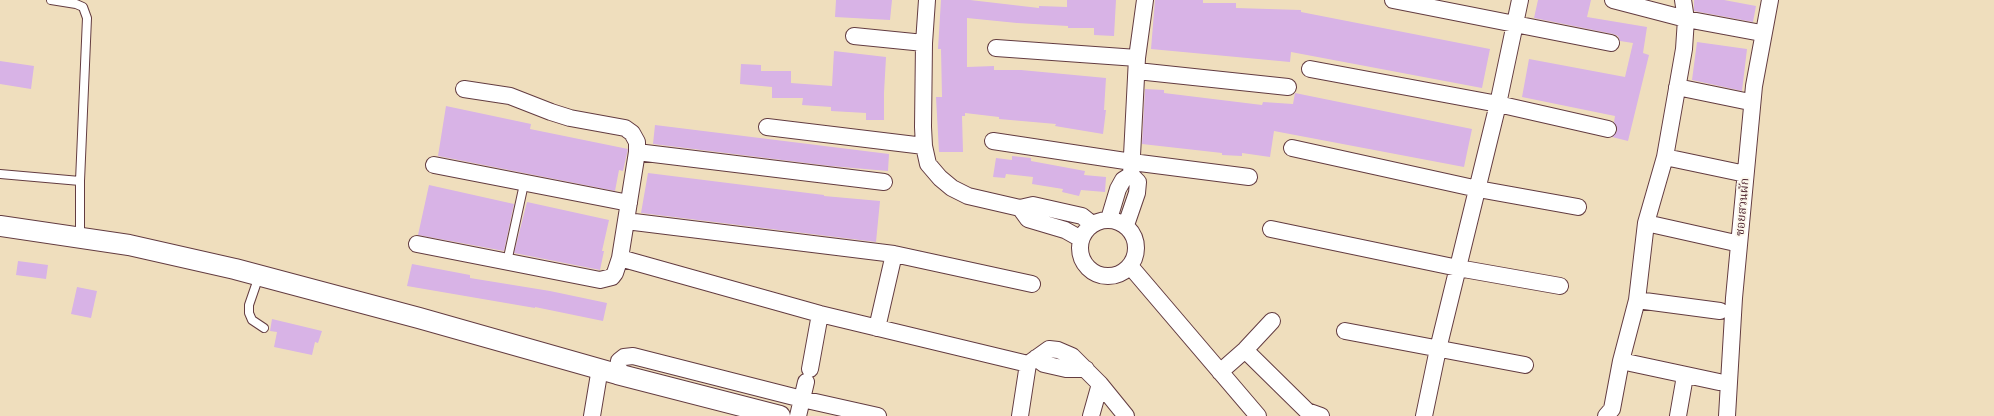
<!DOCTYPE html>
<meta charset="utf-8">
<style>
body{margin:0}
canvas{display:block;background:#efdebd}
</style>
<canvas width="1994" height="416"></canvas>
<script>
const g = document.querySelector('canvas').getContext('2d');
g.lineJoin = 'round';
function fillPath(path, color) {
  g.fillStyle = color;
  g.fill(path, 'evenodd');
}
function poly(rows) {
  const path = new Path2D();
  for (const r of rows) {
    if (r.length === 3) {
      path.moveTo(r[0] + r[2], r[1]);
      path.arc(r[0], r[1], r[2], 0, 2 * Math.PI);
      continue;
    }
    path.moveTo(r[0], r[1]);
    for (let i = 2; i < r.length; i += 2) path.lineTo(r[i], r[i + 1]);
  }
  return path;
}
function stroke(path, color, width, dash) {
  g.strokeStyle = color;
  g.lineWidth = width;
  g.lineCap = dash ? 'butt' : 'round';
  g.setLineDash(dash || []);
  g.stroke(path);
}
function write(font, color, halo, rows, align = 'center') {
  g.font = font + ' "Old Standard TT","Noto Serif Thai",serif';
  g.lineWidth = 3.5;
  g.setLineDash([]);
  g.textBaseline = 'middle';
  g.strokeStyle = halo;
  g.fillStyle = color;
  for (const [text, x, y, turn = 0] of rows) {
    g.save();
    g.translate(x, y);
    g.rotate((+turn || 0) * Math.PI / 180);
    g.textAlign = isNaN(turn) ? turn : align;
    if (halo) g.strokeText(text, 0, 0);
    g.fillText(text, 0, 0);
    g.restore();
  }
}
fillPath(poly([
 [836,0,892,0,890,20,835,17],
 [941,0,970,0,1039,8,1039,6,1067,7,1067,0,1116,0,1114,36,1094,35,1094,28,1068,28,1068,26,1017,23,967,18,967,67,994,66,994,70,1021,70,1106,78,1104,110,1106,110,1103,134,1055,126,1056,124,999,119,999,117,965,113,965,116,962,116,963,152,939,152,936,97,942,97,941,49,938,49],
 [1155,0,1203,0,1203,3,1236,3,1236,8,1301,10,1301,12,1490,49,1482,88,1291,52,1290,62,1151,49],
 [1538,0,1591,0,1587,17,1647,27,1643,53,1649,55,1628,141,1612,137,1617,131,1614,122,1615,116,1522,97,1529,59,1625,77,1633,43,1620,41,1618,36,1613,34,1534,18],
 [1694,0,1724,0,1756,6,1753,22,1694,11],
 [1697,42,1747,49,1742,91,1692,80],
 [834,51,886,57,884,93,884,120,866,120,866,113,831,111,831,107,802,105,803,98,772,98,772,87,740,84,741,64,761,65,761,71,791,71,791,83,832,86],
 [0,61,34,66,31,89,0,84],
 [1145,89,1164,90,1164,93,1262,105,1263,102,1293,104,1295,93,1472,129,1464,167,1274,131,1270,157,1242,153,1242,156,1222,155,1222,153,1142,144],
 [446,106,531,124,530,129,628,149,623,171,619,170,615,191,438,156],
 [655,125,889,154,888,171,830,166,653,144],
 [1012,156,1031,158,1031,161,1085,171,1084,175,1106,177,1105,192,1081,190,1079,196,1062,192,1063,189,1032,184,1033,177,1006,174,1005,178,993,177,996,158,1012,160],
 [648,173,824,195,824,196,880,201,876,242,641,213],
 [429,185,514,204,504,251,418,235],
 [527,202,609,220,602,251,604,251,600,270,514,253],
 [18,261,48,265,46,279,16,275],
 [412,264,470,275,470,278,550,291,607,303,603,321,535,307,535,308,407,286],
 [77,287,97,291,91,318,71,314],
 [272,319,322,331,318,343,315,342,312,355,274,347,277,332,270,331]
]), '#d8b3e6');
const service = poly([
 [51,0,76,4,83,7,87,18,80,181,80,237],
 [0,174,80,181],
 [507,262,524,184],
 [259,276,249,305,249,313,252,320,264,328]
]);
const minor = poly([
 [927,0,924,43,923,127,924,146,928,164,940,178,952,188,968,196,1020,208,1033,205,1082,216,1092,224],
 [1393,0,1611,43],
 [1613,0,1686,19,1756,32],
 [854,36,924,43],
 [996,48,1137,58],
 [1310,69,1498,104,1608,129],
 [1137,71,1288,87],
 [1677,87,1745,101],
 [767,127,924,146],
 [993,141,1132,162,1249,177],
 [1292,148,1478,189,1578,207],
 [637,152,884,182],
 [1665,157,1741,173],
 [434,165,629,203],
 [1020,208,1028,219,1065,230,1081,239],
 [1109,219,1118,189,1123,180,1131,175],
 [1108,248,28],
 [626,221,894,254,1032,284],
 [1646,223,1731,242],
 [1126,225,1137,193,1138,182,1131,175,1137,58,1145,0],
 [1271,229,1458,268,1560,286],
 [417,244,600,280,612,277,615,273,620,258,637,152,637,142,632,133,625,128,570,118,551,112,510,96,464,89],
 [620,258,820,314,1028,364,1020,416],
 [1130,266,1258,416],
 [1637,300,1720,311],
 [877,328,894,254],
 [1345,331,1525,365],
 [1245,350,1307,411,1321,416],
 [1036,358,1044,364,1066,369,1086,369],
 [1621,361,1719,382],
 [1028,364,1049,349,1058,350,1072,356,1100,384,1126,416],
 [810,369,820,314],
 [1220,372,1245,350,1272,321],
 [617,374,619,361,624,357,633,356,802,399,878,416],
 [592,416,600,368],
 [798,416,806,382],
 [1091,416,1100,384],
 [1424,416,1438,349,1498,104,1520,0],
 [1606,416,1612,409,1621,361,1637,300,1646,223,1665,157,1684,49,1686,19,1683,0],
 [1678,416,1685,376],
 [1727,416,1734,298,1754,86,1770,0]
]);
const tertiary = poly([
 [0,226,129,245,235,269,419,318,617,374,780,416]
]);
stroke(service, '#633c41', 10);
stroke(minor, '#633c41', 18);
stroke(tertiary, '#633c41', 22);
stroke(service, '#fff', 8);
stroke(minor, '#fff', 16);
stroke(tertiary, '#fff', 20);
write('12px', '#4a1f2b', '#fbf7ec', [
 ["ซอยสวนผัก",1743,207,-85]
]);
</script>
